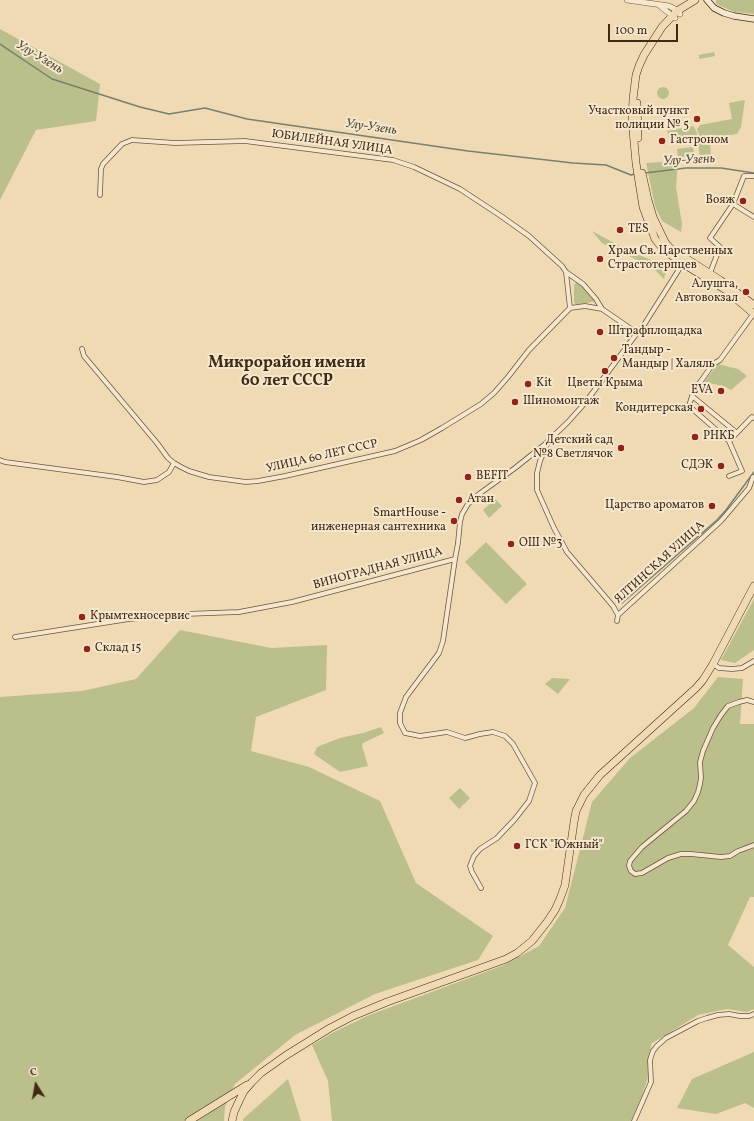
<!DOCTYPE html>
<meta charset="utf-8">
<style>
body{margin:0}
#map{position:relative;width:754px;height:1121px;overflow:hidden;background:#f0dab4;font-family:Vollkorn,serif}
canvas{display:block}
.north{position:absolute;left:16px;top:1065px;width:40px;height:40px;-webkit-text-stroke:3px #f5e7ce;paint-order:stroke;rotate:349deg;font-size:11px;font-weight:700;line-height:16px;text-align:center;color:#412a13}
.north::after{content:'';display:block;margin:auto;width:14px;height:18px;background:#412a13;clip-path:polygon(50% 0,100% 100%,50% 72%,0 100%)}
.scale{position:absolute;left:608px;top:24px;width:70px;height:18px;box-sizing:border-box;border:2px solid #412a13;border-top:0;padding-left:5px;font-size:12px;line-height:14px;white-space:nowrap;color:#412a13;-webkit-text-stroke:3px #f5e7ce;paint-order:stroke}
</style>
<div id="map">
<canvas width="754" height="1121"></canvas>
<div class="north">С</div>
<div class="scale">100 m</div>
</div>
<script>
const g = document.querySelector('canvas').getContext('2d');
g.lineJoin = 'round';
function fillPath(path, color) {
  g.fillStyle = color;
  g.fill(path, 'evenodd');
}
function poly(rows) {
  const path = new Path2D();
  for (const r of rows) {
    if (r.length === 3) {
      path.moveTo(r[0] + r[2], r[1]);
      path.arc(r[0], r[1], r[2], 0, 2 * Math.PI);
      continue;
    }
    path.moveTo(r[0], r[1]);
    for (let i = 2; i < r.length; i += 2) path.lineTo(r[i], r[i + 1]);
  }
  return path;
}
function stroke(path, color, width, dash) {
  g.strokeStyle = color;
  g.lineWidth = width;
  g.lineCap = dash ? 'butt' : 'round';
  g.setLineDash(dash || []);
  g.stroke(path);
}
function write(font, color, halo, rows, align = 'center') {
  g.font = font + ' Vollkorn,serif';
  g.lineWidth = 4;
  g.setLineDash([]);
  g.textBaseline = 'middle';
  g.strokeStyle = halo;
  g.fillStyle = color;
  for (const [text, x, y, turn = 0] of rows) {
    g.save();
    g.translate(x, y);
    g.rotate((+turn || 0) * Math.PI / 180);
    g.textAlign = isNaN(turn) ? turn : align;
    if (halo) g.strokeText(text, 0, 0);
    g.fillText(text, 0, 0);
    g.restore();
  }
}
fillPath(poly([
 [716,0,754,0,754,14,734,12,716,4],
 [0,29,100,84,96,121,36,130,0,200],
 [714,52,715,56,699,59,699,55],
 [663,93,6],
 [745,100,741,127,737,134,701,140,699,135,697,129,700,125,732,119,729,103],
 [693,126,696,130,699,141,681,143,679,139,670,138,667,131],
 [710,142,711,157,700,158,698,143],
 [693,147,694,156,678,158,677,149],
 [678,161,676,187,682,224,681,232,662,221,655,206,646,163],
 [592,231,631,252,667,266,664,279,652,267,602,243],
 [576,282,579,283,587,290,596,301,577,305,574,303,574,286],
 [718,364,738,369,747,376,731,390,724,386,704,382],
 [495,499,502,506,489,518,483,510],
 [486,542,527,584,506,604,465,562],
 [754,599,754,650,735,663,721,660],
 [180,630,271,648,327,645,326,690,256,717,251,751,309,767,380,801,416,883,493,936,478,960,375,994,295,1035,235,1084,225,1107,224,1121,0,1121,0,697,82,691,136,679],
 [718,677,743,679,740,724,754,724,754,897,750,897,728,945,754,967,754,1009,747,1012,727,1009,698,1015,651,1044,649,1074,643,1093,631,1121,332,1121,328,1081,312,1045,334,1032,367,1016,504,965,539,946,565,908,592,802,630,758,694,708],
 [552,678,570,679,558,694,545,684],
 [381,727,384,733,363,743,362,746,368,766,340,772,314,754,317,747,340,738,363,733],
 [460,788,470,798,459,809,449,798],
 [754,1052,754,1108,745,1103,716,1114,677,1108,692,1079],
 [288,1079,301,1121,243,1121,243,1119]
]), '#bbbf8c');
stroke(poly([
 [0,44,52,79,140,107,169,114,205,108,247,119,468,151,573,163,606,165,631,175,635,174],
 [645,173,686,168,721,168,754,173],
 [622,603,717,520,726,510,754,472]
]), '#76816f', 1.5);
const minor = poly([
 [100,195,101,169,103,164,122,144,132,140,175,143,245,141,393,160,414,167,460,189,501,216,529,236,562,266,566,272,583,284,596,299,602,309,637,333],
 [733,204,754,217],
 [710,273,720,247,710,238,733,204,744,176,754,176],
 [570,308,585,306,602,309],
 [82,349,84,356,157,443,168,458,174,463],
 [692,396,737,433],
 [729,441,752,417,754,418],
 [547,444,540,461,537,473,537,490,554,528,567,552,613,606,618,615],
 [0,460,5,462,117,477,144,482,157,480,169,472,174,463,181,467,189,471,209,477,246,482,258,481,285,476,395,451,421,440,442,428,481,404,494,393,508,377,529,350,570,308,566,272],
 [729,476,742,471,729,441,689,406,692,396,696,388,713,364,720,360,754,313],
 [455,559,443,641,439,653,406,697,400,713,400,723,405,733,420,736,447,732,465,738,480,734,493,732,505,736,513,744,535,783,529,801,515,819,497,838,480,849,474,856,470,866,472,872,481,888],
 [617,621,618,615,721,521,749,488,753,477],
 [15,637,129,619,185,614,239,612,292,602,455,559,458,543,460,522,462,514,468,504,479,494,515,468,544,445,568,422,585,403,637,333,642,328,678,271,683,261],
 [713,664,719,668,732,669,742,668,754,661],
 [754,702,747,700,739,702,728,706,721,715,713,728,703,751,700,762,701,778,700,784,698,792,694,801,686,811,642,847,630,861,629,866,631,871,635,874,642,873,668,858,681,854,691,854,721,857,730,856,738,851,754,845],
 [634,1121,651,1082,650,1060,653,1051,657,1046,666,1038,698,1021,707,1018,718,1015,729,1014,740,1016,749,1016,754,1014]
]);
const tertiary = poly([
 [627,0,669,6,673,8,680,14],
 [660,6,675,18]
]);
const secondary = poly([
 [707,0,714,8,724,13,734,16,754,19]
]);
const trunk = poly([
 [695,0,677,11,662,27,644,55,639,66,636,75,633,99,632,120,636,163,643,207,655,239,664,250,682,263,726,290,754,314],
 [637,103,638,138],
 [642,173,648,200,653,217,665,242,670,248,720,280,754,305],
 [189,1121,247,1085],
 [232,1121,234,1112,240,1099,244,1091,252,1082,261,1073,285,1056,330,1028,353,1016,387,1002,506,959,517,953,532,941,547,922,555,910,560,899,565,885,574,822,576,811,584,795,600,775,696,688,703,680,713,664,754,586]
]);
stroke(minor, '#6d563b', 5.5);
stroke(tertiary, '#6d563b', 6);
stroke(secondary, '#412a13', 7);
stroke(trunk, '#412a13', 8);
stroke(minor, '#f5e7ce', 4);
stroke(tertiary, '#f5e7ce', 5);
stroke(secondary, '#f5e7ce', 5.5);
stroke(trunk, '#f0dab4', 7);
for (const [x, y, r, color] of [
 [697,119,4,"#8f2418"],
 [662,141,4,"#8f2418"],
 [743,201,4,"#8f2418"],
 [620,230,4,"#8f2418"],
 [600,259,4,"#8f2418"],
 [746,292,4,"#8f2418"],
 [600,332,4,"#8f2418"],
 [614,358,4,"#8f2418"],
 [605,371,4,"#8f2418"],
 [528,384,4,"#8f2418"],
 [721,391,4,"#8f2418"],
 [515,402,4,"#8f2418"],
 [701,409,4,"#8f2418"],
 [695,437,4,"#8f2418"],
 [621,448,4,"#8f2418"],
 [721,466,4,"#8f2418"],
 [468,477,4,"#8f2418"],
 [459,500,4,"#8f2418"],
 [712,506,4,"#8f2418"],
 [454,521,4,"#8f2418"],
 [511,544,4,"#8f2418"],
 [82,617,4,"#8f2418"],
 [87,649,4,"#8f2418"],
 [517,846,4,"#8f2418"]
]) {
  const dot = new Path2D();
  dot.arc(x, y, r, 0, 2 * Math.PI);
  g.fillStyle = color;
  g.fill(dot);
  stroke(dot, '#f5e7ce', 1.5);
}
write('12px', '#412a13', '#f5e7ce', [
 ["Участковый пункт",689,112,"right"],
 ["полиции № 5",689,126,"right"],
 ["Гастроном",670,141],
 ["Вояж",735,201,"right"],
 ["TES",628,230],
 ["Храм Св. Царственных",608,252],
 ["Страстотерпцев",608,266],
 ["Алушта,",738,285,"right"],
 ["Автовокзал",738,299,"right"],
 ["Штрафплощадка",608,332],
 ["Тандыр -",622,351],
 ["Мандыр | Халяль",622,365],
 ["Kit",536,384],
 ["Цветы Крыма",605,384,"center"],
 ["EVA",713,391,"right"],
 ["Шиномонтаж",523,402],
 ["Кондитерская",693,409,"right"],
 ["РНКБ",703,437],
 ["Детский сад",613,441,"right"],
 ["№8 Светлячок",613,455,"right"],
 ["СДЭК",713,466,"right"],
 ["BEFIT",476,477],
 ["Атан",467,500],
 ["Царство ароматов",704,506,"right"],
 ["SmartHouse -",446,514,"right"],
 ["инженерная сантехника",446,528,"right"],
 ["ОШ №3",519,544],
 ["Крымтехносервис",90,617],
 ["Склад 15",95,649],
 ["ГСК \"Южный\"",525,846]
], 'left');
write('12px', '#412a13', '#f5e7ce', [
 ["ЮБИЛЕЙНАЯ УЛИЦА",332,143,8],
 ["УЛИЦА 60 ЛЕТ СССР",322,457,-13],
 ["ЯЛТИНСКАЯ УЛИЦА",660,563,-42],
 ["ВИНОГРАДНАЯ УЛИЦА",378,569,-15]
]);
write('italic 13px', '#574e3a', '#f5e7ce', [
 ["Улу-Узень",39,58,31],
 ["Улу-Узень",371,128,8],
 ["Улу-Узень",689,161,-3]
]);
write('bold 16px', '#412a13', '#f5e7ce', [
 ["Микрорайон имени",287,364],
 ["60 лет СССР",287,382]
]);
</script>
